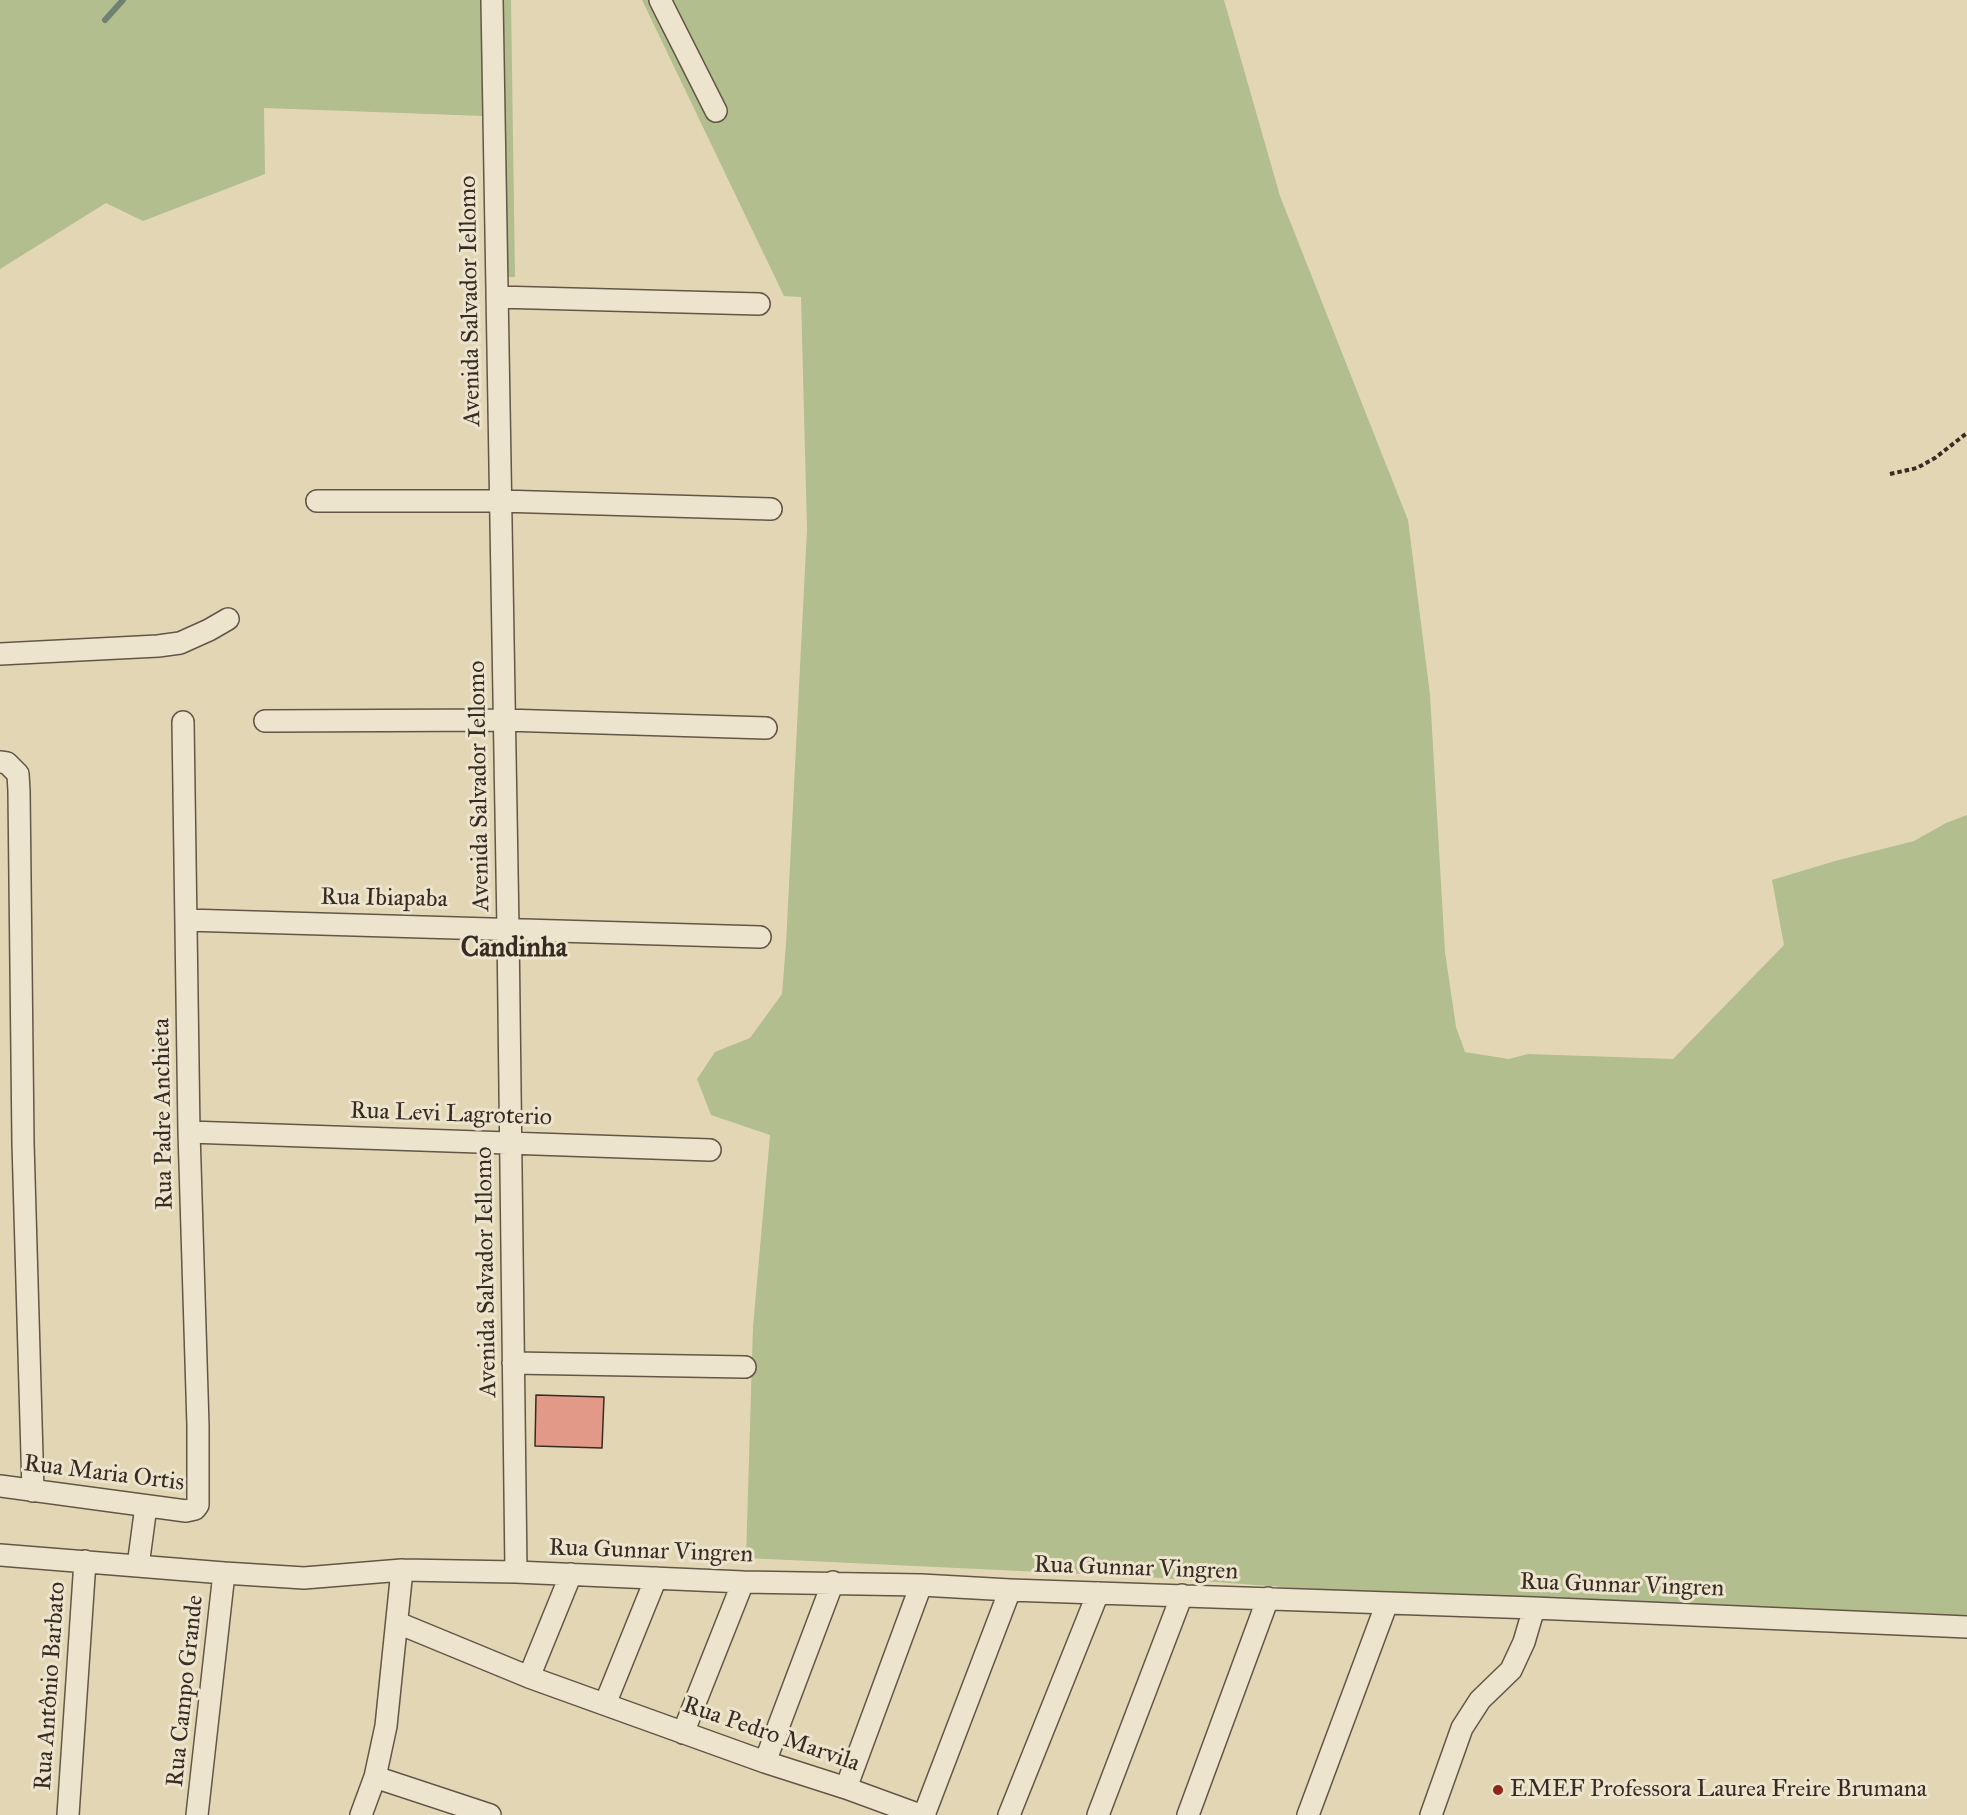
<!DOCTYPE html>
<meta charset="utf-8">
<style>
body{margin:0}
canvas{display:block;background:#e3d6b4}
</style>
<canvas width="1967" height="1815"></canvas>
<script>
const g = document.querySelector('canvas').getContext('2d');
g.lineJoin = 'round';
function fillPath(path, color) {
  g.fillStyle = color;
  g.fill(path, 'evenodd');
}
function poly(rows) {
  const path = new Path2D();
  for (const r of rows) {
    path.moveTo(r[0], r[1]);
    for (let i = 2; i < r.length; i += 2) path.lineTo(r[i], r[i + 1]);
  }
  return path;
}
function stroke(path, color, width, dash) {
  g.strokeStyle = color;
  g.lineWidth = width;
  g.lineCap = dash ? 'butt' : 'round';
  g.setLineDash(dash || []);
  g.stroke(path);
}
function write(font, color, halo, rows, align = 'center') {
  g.font = font + ' "IM FELL Great Primer",serif';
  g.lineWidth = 6;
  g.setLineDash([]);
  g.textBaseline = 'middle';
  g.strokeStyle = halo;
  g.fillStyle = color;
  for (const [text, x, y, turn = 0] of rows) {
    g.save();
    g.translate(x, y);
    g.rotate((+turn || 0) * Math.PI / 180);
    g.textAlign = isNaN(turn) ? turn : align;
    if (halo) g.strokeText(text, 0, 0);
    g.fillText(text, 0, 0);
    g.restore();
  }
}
fillPath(poly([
 [0,0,511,0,515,277,487,277,484,116,264,108,265,174,143,221,106,203,0,269],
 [642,0,1224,0,1280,196,1408,520,1430,695,1445,952,1456,1027,1465,1052,1509,1059,1528,1054,1673,1059,1784,945,1772,880,1835,861,1914,841,1946,823,1967,815,1967,1616,1515,1604,1147,1577,746,1558,753,1327,770,1135,711,1115,697,1079,715,1052,750,1038,782,994,786,944,807,529,801,297,784,296]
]), '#b2be8e');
stroke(poly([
 [105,20,123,0]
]), '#708073', 6);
const building = poly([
 [536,1395,604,1397,602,1448,535,1446,536,1395]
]);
fillPath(building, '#e29988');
stroke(building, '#382b23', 1.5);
const minor = poly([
 [492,0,508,928,516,1572],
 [660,0,716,111],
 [497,297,759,304],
 [317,501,500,501,771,509],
 [0,654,158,646,180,643,209,630,228,619],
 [265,721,504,720,766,728],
 [0,762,7,763,18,774,19,791,23,1143,33,1491],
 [186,920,760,937],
 [189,1132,710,1150],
 [513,1363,745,1367],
 [0,1486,186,1511,195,1509,198,1505,198,1426,189,1132,183,722],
 [0,1555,224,1573,304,1578,402,1570,516,1572,743,1582,921,1585,1010,1590,1534,1608,1967,1627],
 [138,1566,146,1506],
 [398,1623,529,1677,765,1762,846,1788,920,1815],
 [529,1677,571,1574],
 [605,1704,656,1578],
 [683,1733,743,1582],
 [765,1762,833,1582],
 [375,1777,490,1815],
 [846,1788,921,1585],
 [68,1815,85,1561],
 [197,1815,224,1573],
 [361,1815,375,1777,386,1726,402,1570],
 [924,1815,1010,1590],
 [1009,1815,1098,1593],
 [1098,1815,1182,1595],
 [1188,1815,1268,1598],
 [1308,1815,1387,1603],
 [1431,1815,1462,1728,1480,1700,1511,1670,1524,1642,1534,1608]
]);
stroke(minor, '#635647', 24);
stroke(poly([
 [1890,474,1917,468,1935,458,1967,433]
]), '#382b23', 4, [4.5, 3]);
stroke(minor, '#ede4ce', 21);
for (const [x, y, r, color] of [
 [1498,1790,6,"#8f2418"]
]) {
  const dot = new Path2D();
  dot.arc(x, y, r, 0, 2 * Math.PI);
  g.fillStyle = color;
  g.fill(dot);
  stroke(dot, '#ede4ce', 2);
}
write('24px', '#382b23', '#ede4ce', [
 ["Avenida Salvador Iellomo",471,301,-91],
 ["Avenida Salvador Iellomo",480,786,-91],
 ["Rua Ibiapaba",384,899,1],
 ["Rua Padre Anchieta",164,1114,-91],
 ["Rua Levi Lagroterio",451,1115,2],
 ["Avenida Salvador Iellomo",487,1272,-91],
 ["Rua Maria Ortis",104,1474,7],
 ["Rua Gunnar Vingren",651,1552,2],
 ["Rua Gunnar Vingren",1136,1569,2],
 ["Rua Gunnar Vingren",1622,1586,2],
 ["Rua Antônio Barbato",51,1686,-86],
 ["Rua Campo Grande",186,1691,-84],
 ["Rua Pedro Marvila",771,1735,19]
]);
write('24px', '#382b23', '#ede4ce', [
 ["EMEF Professora Laurea Freire Brumana",1510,1790]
], 'left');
write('bold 27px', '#382b23', '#ede4ce', [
 ["Candinha",514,949]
]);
</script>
